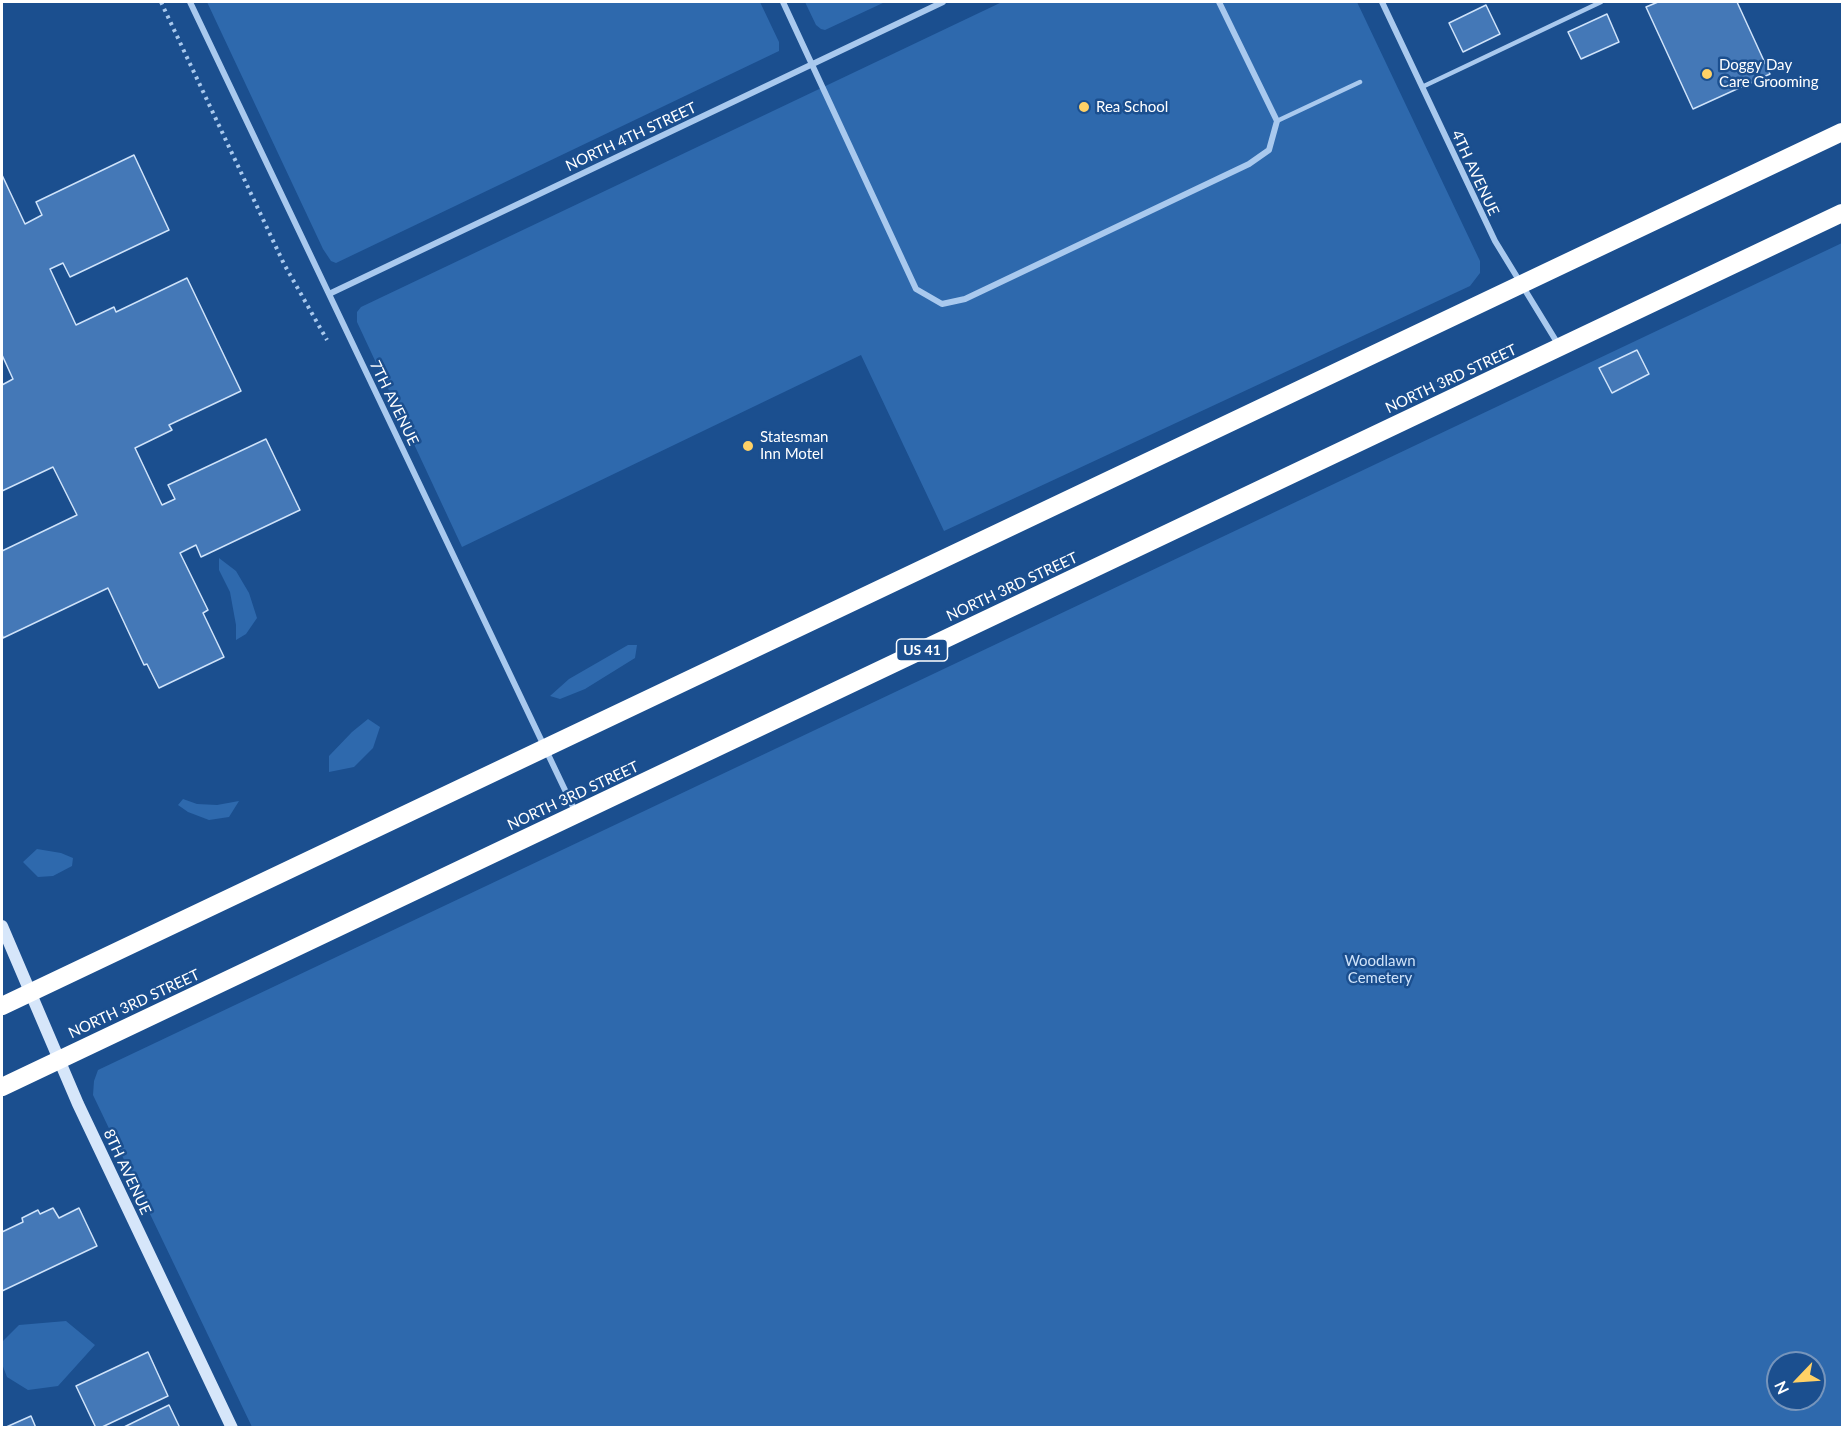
<!DOCTYPE html>
<style>
body{margin:0}
#map{position:relative;width:1844px;height:1429px;overflow:hidden;background:#1b4f8f;font-family:Lato,sans-serif}
canvas{display:block}
.frame{position:absolute;inset:0;border:3px solid #fff;pointer-events:none}
.north{position:absolute;left:1766px;top:1351px;width:60px;height:60px;box-sizing:border-box;background:#1b4f8f;border:2px solid #7695bc;border-radius:50%;rotate:245deg;font-size:16px;font-weight:700;line-height:24px;text-align:center;color:#fff}
.north::after{content:'';display:block;margin:auto;width:21px;height:27px;background:#ffd166;clip-path:polygon(50% 0,100% 100%,50% 72%,0 100%)}
</style>
<div id="map">
<canvas width="1844" height="1429"></canvas>
<div class="frame"></div>
<div class="north">N</div>
</div>
<script>
const g = document.querySelector('canvas').getContext('2d');
g.lineJoin = 'round';
function fillPath(path, color) {
  g.fillStyle = color;
  g.fill(path, 'evenodd');
}
function poly(rows) {
  const path = new Path2D();
  for (const r of rows) {
    path.moveTo(r[0], r[1]);
    for (let i = 2; i < r.length; i += 2) path.lineTo(r[i], r[i + 1]);
  }
  return path;
}
function stroke(path, color, width, dash) {
  g.strokeStyle = color;
  g.lineWidth = width;
  g.lineCap = dash ? 'butt' : 'round';
  g.setLineDash(dash || []);
  g.stroke(path);
}
function write(font, color, halo, rows, align = 'center') {
  g.font = font + ' Lato,sans-serif';
  g.lineWidth = 5;
  g.setLineDash([]);
  g.textBaseline = 'middle';
  g.strokeStyle = halo;
  g.fillStyle = color;
  for (const [text, x, y, turn = 0] of rows) {
    g.save();
    g.translate(x, y);
    g.rotate((+turn || 0) * Math.PI / 180);
    g.textAlign = isNaN(turn) ? turn : align;
    if (halo) g.strokeText(text, 0, 0);
    g.fillText(text, 0, 0);
    g.restore();
  }
}
fillPath(poly([
 [207,2,760,2,779,42,779,51,336,263,331,261,323,249],
 [805,2,885,2,825,30,821,29,816,25],
 [1002,2,1357,2,1480,261,1480,273,1470,286,944,531,861,355,462,547,357,322,357,312,361,307],
 [1842,243,1842,1427,252,1427,93,1095,94,1081,98,1070],
 [1778,1363,1814,1363,1814,1399,1778,1399],
 [219,558,236,571,249,593,257,618,246,634,236,640,236,625,230,592,219,570],
 [628,645,637,645,635,658,585,689,560,699,550,696,569,679],
 [368,719,380,727,373,748,354,767,329,772,329,756,352,732],
 [183,799,197,804,217,805,239,801,229,817,209,820,188,812,178,805],
 [37,849,61,853,73,858,72,866,53,876,38,877,23,862],
 [66,1321,95,1345,58,1386,28,1390,7,1377,2,1364,2,1342,19,1325]
]), '#2e69ad');
const building = poly([
 [1658,2,1737,2,1770,74,1693,109,1646,7,1658,2],
 [1486,5,1500,34,1463,52,1449,23,1486,5],
 [1607,14,1619,42,1581,59,1568,32,1607,14],
 [134,155,169,230,70,277,63,263,50,269,76,325,114,307,116,312,187,278,241,391,169,425,172,430,135,448,162,505,175,499,168,485,266,439,300,510,201,557,196,545,180,553,208,610,203,613,224,657,159,688,147,664,144,665,108,588,3,638,2,634,2,551,77,515,53,467,2,491,2,385,13,379,2,355,2,175,25,224,42,215,36,202,134,155],
 [1637,350,1649,374,1612,393,1599,368,1637,350],
 [53,1208,59,1218,79,1208,97,1246,2,1291,2,1232,23,1222,22,1218,38,1210,40,1214,53,1208],
 [148,1352,168,1396,100,1428,96,1428,76,1386,148,1352],
 [169,1405,180,1428,122,1428,169,1405],
 [31,1416,36,1428,4,1428,31,1416]
]);
fillPath(building, '#4478b7');
stroke(building, '#cfe3fa', 1.5);
stroke(poly([
 [161,2,284,264,327,340]
]), '#a9c9ee', 4, [3, 4.5]);
stroke(poly([
 [1422,87,1601,2],
 [1277,121,1360,82]
]), '#a9c9ee', 4.5);
stroke(poly([
 [190,2,575,811],
 [783,2,916,289,942,304,965,299,1249,164,1269,150,1277,121,1219,2],
 [1382,2,1495,241,1558,344],
 [329,294,943,2]
]), '#a9c9ee', 6);
stroke(poly([
 [2,926,78,1104,232,1428]
]), '#d6e6fa', 12);
stroke(poly([
 [2,1006,1842,132],
 [2,1087,1842,213]
]), '#fff', 18);
for (const [x, y, r, color] of [
 [1707,74,6,"#ffd166"],
 [1084,107,6,"#ffd166"],
 [748,446,6,"#ffd166"]
]) {
  const dot = new Path2D();
  dot.arc(x, y, r, 0, 2 * Math.PI);
  g.fillStyle = color;
  g.fill(dot);
  stroke(dot, '#1b4f8f', 2);
}
for (const [x, y, w] of [
 [922,650,51]
]) {
  const box = new Path2D();
  box.roundRect(x - w / 2, y - 11, w, 22, 4.5);
  g.fillStyle = '#1b4f8f';
  g.fill(box);
  stroke(box, '#fff', 1.5);
}
write('bold 14px', '#fff', null, [
 ["US 41",922,650]
]);
write('15px', '#fff', '#1b4f8f', [
 ["Doggy Day",1719,65],
 ["Care Grooming",1719,82],
 ["Rea School",1096,107],
 ["Statesman",760,437],
 ["Inn Motel",760,454]
], 'left');
write('15px', '#fff', '#1b4f8f', [
 ["NORTH 4TH STREET",631,137,-25],
 ["4TH AVENUE",1475,173,65],
 ["NORTH 3RD STREET",1451,379,-25],
 ["7TH AVENUE",394,403,64],
 ["NORTH 3RD STREET",1012,587,-25],
 ["NORTH 3RD STREET",573,796,-25],
 ["NORTH 3RD STREET",134,1004,-25],
 ["8TH AVENUE",127,1172,65]
]);
write('15px', '#cfe3fa', '#1b4f8f', [
 ["Woodlawn",1380,961],
 ["Cemetery",1380,978]
]);
</script>
